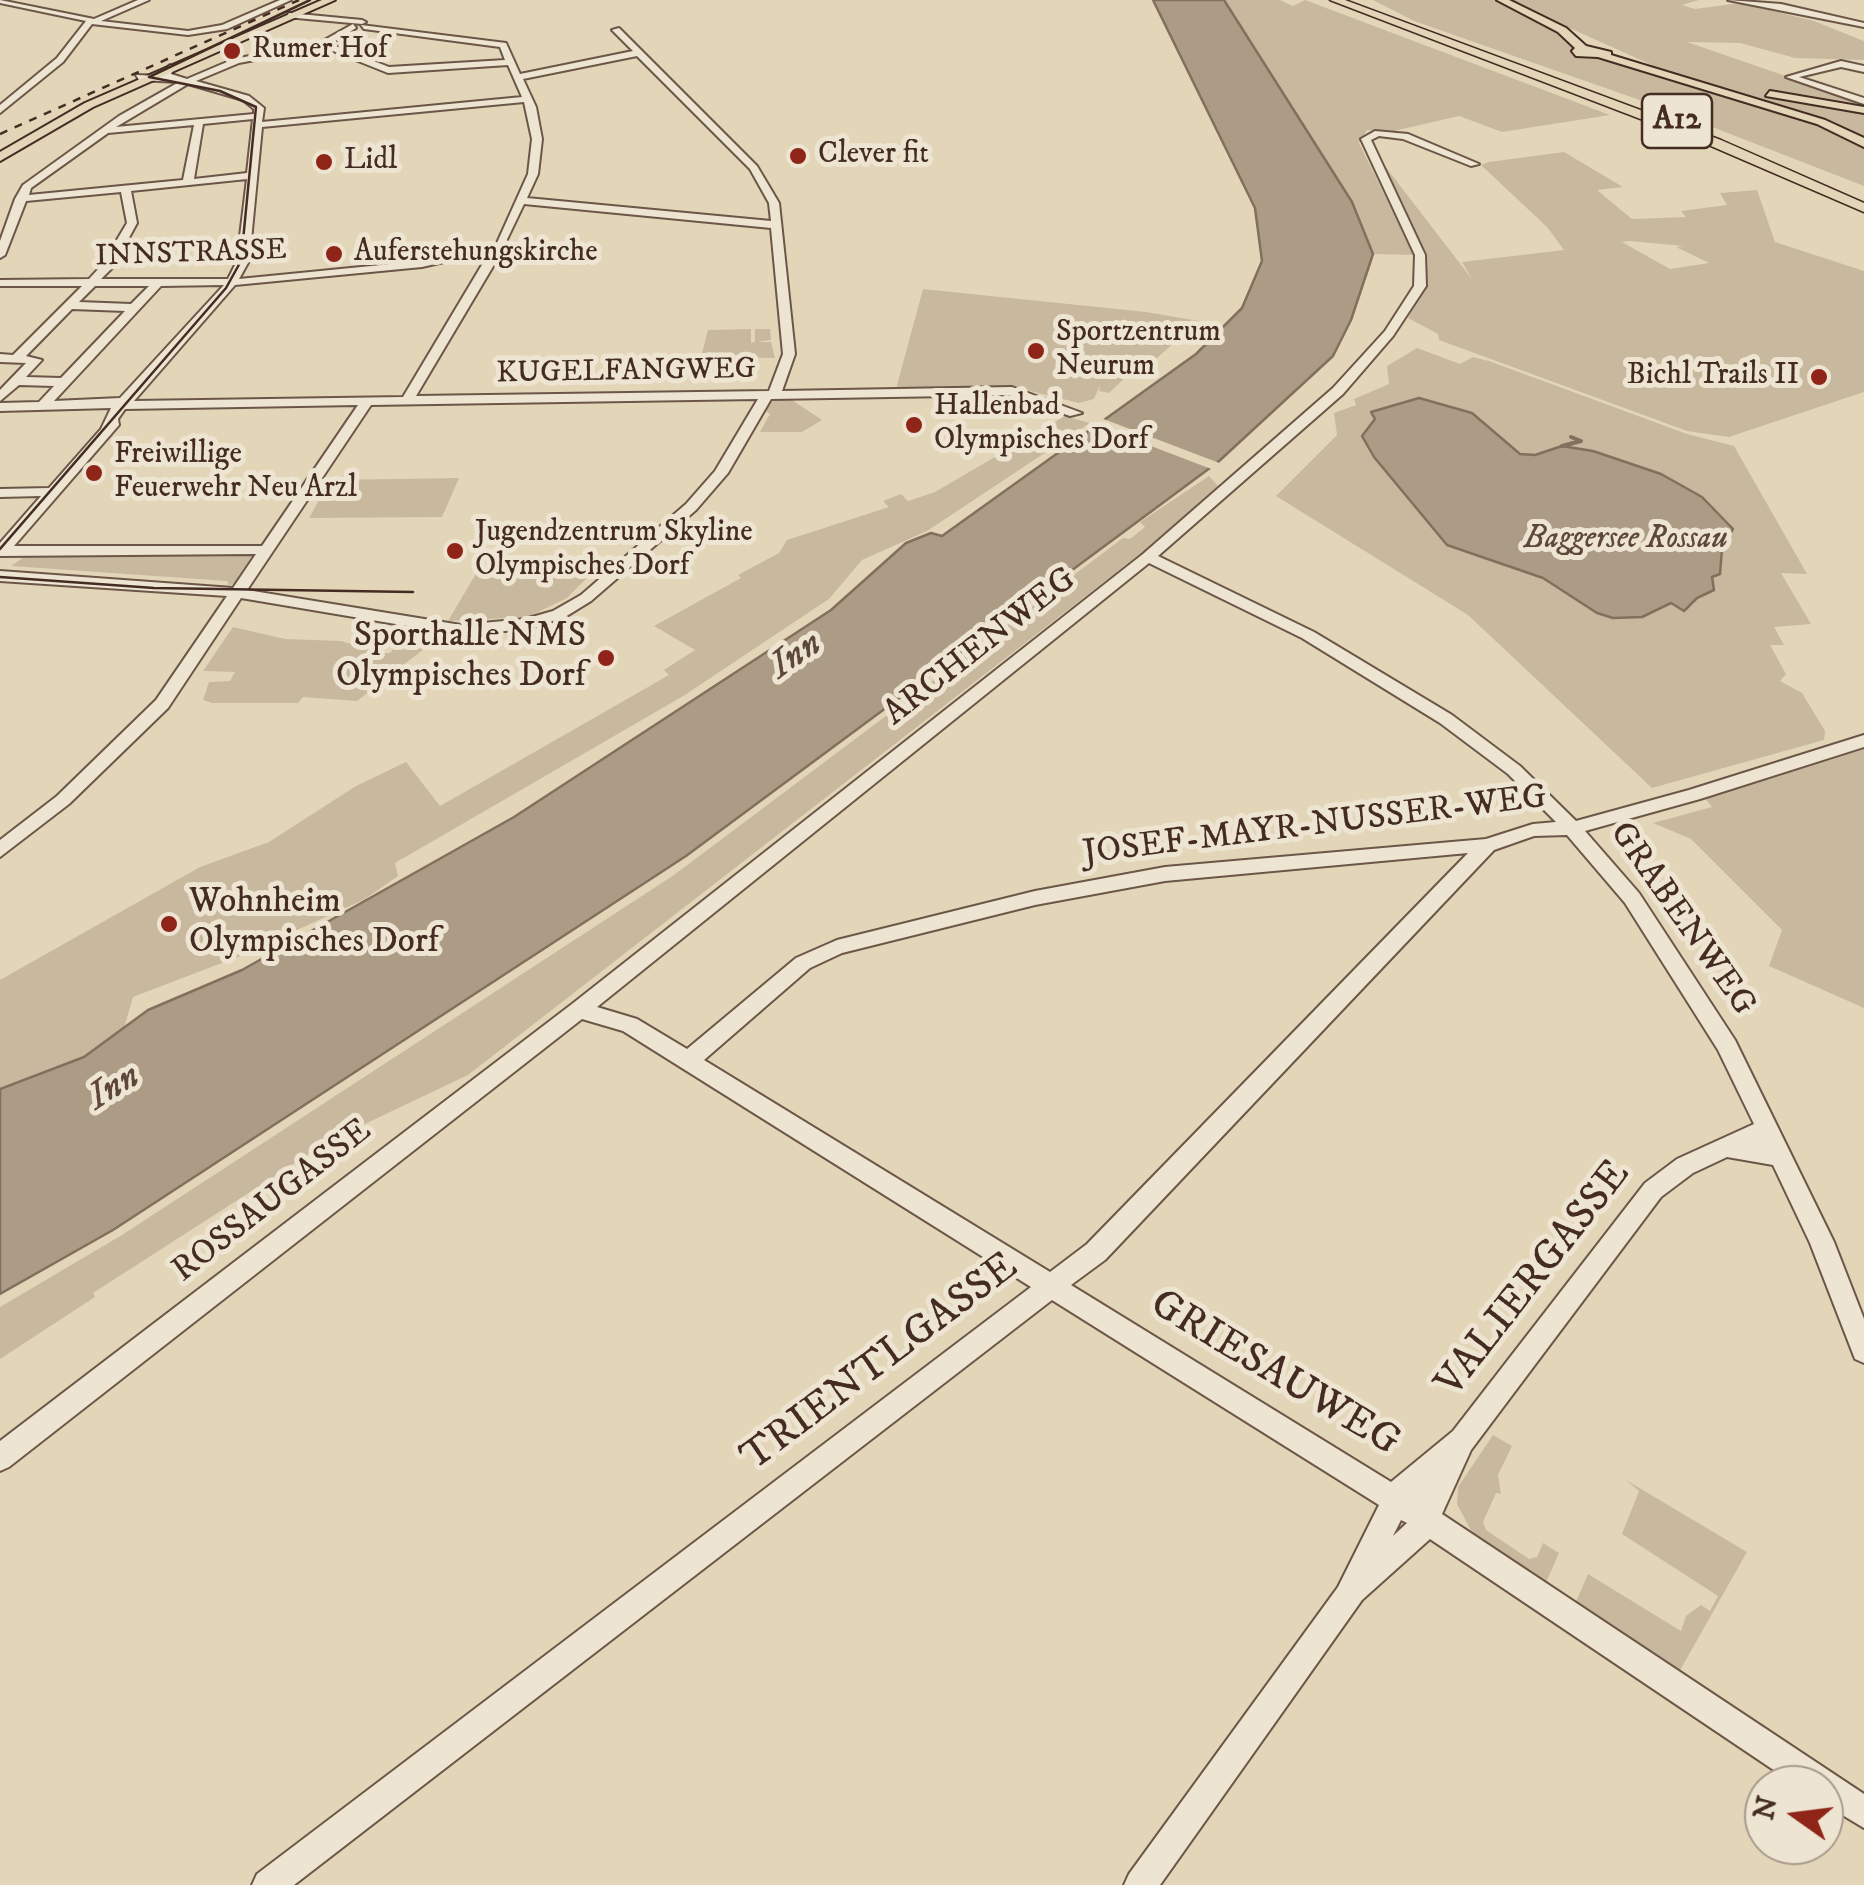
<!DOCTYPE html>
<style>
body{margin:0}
#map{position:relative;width:1864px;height:1885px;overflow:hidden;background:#e3d6b8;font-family:"IM FELL DW Pica",serif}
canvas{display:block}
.north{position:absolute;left:1744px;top:1765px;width:100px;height:100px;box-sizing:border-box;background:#ede4d1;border:2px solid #a99a8b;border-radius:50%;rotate:284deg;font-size:28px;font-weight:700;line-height:40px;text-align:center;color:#442c22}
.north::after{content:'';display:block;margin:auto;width:35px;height:45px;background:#8f2418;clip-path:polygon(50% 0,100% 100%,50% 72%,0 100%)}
</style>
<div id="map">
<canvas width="1864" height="1885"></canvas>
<div class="north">N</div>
</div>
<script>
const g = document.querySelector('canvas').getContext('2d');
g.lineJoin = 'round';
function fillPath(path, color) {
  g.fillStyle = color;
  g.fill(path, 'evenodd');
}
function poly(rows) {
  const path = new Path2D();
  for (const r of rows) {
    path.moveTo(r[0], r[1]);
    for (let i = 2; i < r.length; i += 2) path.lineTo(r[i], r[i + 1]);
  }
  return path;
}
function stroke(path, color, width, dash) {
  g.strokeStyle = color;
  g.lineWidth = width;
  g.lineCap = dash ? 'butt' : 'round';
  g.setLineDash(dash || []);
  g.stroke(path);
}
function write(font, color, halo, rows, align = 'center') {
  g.font = font + ' "IM FELL DW Pica",serif';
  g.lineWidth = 10;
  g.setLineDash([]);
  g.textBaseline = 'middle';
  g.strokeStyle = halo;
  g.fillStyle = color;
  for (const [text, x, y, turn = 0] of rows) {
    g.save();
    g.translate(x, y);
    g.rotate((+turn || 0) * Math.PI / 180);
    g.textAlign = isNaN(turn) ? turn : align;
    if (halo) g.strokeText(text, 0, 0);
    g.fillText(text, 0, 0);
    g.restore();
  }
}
fillPath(poly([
 [1224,0,1280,0,1293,6,1305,0,1610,115,1502,132,1459,116,1394,131,1367,130,1359,143,1414,255,1373,254,1352,202],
 [1373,0,1502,0,1599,58,1630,66,1652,65,1507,0,1699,0,1682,5,1695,9,1740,3,1814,21,1864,41,1864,60,1795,58,1740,43,1687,42,1864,103,1864,186,1671,111,1414,21],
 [1371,148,1472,279,1462,262,1564,250,1547,227,1481,165,1489,162,1564,152,1623,187,1597,190,1632,219,1686,217,1681,211,1727,205,1720,193,1757,190,1775,242,1864,271,1864,392,1729,437,1687,431,1439,340,1438,334,1408,318,1424,286,1423,255],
 [1629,241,1684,246,1676,247,1709,263,1670,269,1622,242],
 [923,289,1146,312,1199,321,1149,365,1128,363,1131,372,1109,393,1099,391,1100,385,1094,399,1079,403,1014,387,896,389],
 [751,329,751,343,755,342,755,329,770,329,771,340,757,342,771,342,775,358,701,357,708,330],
 [1417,348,1460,364,1473,357,1489,361,1687,434,1734,446,1807,574,1781,573,1811,624,1774,627,1784,645,1770,645,1786,674,1780,681,1802,693,1825,731,1824,740,1652,788,1468,615,1276,496,1337,435,1334,413,1356,405,1354,399,1389,384,1387,366],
 [789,398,822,420,802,432,760,432,770,414,765,410,770,402],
 [1065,416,1090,423,927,531,862,560,829,599,685,695,395,863,398,876,365,899,240,956,133,997,124,1028,84,1057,0,1089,0,980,200,867,269,842,356,786,406,762,440,806,669,675,664,670,695,650,654,626,741,578,738,575,779,553,787,540,889,507,883,501,901,494,908,501,935,492],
 [1209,476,1218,486,1145,550,468,1075,331,1140,93,1293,95,1297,0,1359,0,1307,122,1235,674,875,1123,538,1130,539,1145,527,1140,522],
 [459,478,442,517,309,518,330,480],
 [259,553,236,584,229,585,227,581,11,566,27,555],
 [600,565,567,598,528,617,448,621,480,567],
 [233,627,285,639,341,641,382,653,390,653,401,639,429,645,357,701,303,697,298,703,212,703,203,700,209,682,230,681,235,672,203,671],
 [1864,748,1864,1008,1769,966,1782,930,1691,839,1653,823,1712,807,1704,797],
 [1493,1435,1512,1446,1498,1475,1501,1494,1496,1493,1483,1522,1486,1530,1529,1559,1537,1557,1543,1543,1559,1553,1545,1585,1476,1540,1457,1504,1458,1487],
 [1626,1480,1747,1552,1679,1672,1575,1604,1588,1574,1681,1631,1686,1616,1701,1605,1710,1611,1718,1596,1622,1534,1639,1491]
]), '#c8b99e');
const water = poly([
 [1153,0,1224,0,1352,202,1373,254,1351,320,1333,356,1218,462,686,856,113,1230,0,1294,0,1089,84,1057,148,1010,242,970,514,817,831,610,906,543,931,533,942,536,1196,354,1242,308,1262,261,1255,208,1153,0],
 [1419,398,1472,413,1520,454,1535,455,1562,446,1593,451,1661,474,1702,497,1733,529,1722,549,1720,574,1712,577,1714,590,1697,598,1684,611,1671,603,1642,617,1613,618,1597,613,1543,578,1447,545,1374,457,1362,436,1375,419,1371,412,1419,398]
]);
fillPath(water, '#ad9c85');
stroke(water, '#836f5d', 2.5);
fillPath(poly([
 [1101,418,1222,464,1214,470,1093,424]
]), '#e3d6b8');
stroke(poly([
 [1562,446,1581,441,1571,437]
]), '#836f5d', 4);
const minor = poly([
 [0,0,94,19,138,0,149,0,101,21,188,31,222,25,280,0,291,0,227,29,188,35,92,24,63,62,0,113,0,105,57,58,86,21,0,3,0,0],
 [1728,0,1781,4,1864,23,1864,27,1728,0],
 [289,13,362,20,366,22,362,24,286,17,289,13],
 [353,24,356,28,330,44,389,67,505,60,500,47,364,29,361,25,506,43,520,74,633,51,612,30,619,28,757,166,779,203,795,354,782,391,1012,387,1082,413,1070,416,1011,395,771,399,728,473,696,510,591,601,565,617,527,629,461,635,241,598,168,708,69,804,0,857,0,840,57,796,156,700,227,596,0,581,0,571,233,588,256,554,0,556,0,543,41,496,0,497,0,489,49,488,101,429,111,408,0,411,0,403,39,402,54,386,19,385,0,401,0,390,26,363,0,362,0,354,13,355,82,286,0,286,0,280,89,279,102,265,127,223,121,192,26,201,5,255,0,258,0,241,15,199,23,185,119,116,179,82,139,80,136,75,163,76,161,73,170,65,174,68,171,74,187,79,234,59,321,42,353,24],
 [323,47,388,73,508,65,522,97,262,122,264,108,249,96,196,81,239,63,323,47],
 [637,56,750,169,769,203,771,221,527,198,538,174,542,139,536,107,523,79,637,56],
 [188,84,243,100,254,109,254,114,116,127,188,84],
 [524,102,532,139,528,174,492,254,501,252,524,204,771,228,783,354,769,391,416,396,498,258,492,255,486,258,403,397,134,401,235,285,422,267,483,253,478,250,422,261,239,279,249,261,262,127,524,102],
 [253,119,247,173,194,179,203,124,253,119],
 [194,125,183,180,29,195,31,188,108,133,194,125],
 [247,179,237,261,228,279,101,279,113,267,137,223,131,191,247,179],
 [224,285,120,398,54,401,161,286,224,285],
 [95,286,149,286,131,304,79,302,95,286],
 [72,309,125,311,61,378,26,377,42,360,26,356,72,309],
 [758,399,715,471,686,504,581,595,553,611,525,619,461,625,247,590,371,405,758,399],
 [358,405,262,546,14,546,119,425,118,419,125,409,358,405],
 [1841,61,1864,66,1864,72,1841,67,1799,77,1864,98,1864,104,1786,77,1841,61],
 [1375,131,1408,134,1479,164,1471,166,1403,139,1379,136,1371,140,1425,255,1426,286,1393,336,1343,394,1158,556,1314,632,1452,715,1520,766,1576,821,1689,790,1864,735,1864,747,1700,799,1585,831,1639,893,1735,1040,1834,1242,1864,1319,1864,1363,1855,1359,1810,1243,1773,1165,1727,1157,1693,1173,1661,1197,1471,1450,1442,1514,1864,1794,1864,1828,1824,1804,1824,1785,1796,1785,1430,1539,1362,1600,1160,1885,1124,1885,1129,1874,1338,1587,1379,1505,1052,1300,294,1885,252,1885,257,1874,1031,1287,623,1031,582,1019,9,1467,0,1471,0,1441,572,1004,1143,554,1333,388,1385,331,1414,286,1415,255,1361,139,1375,131],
 [1149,563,1302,638,1440,723,1508,774,1556,822,1533,824,1486,839,1165,867,1035,891,837,940,796,958,687,1049,637,1019,597,1007,1149,563],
 [1567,835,1625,903,1718,1050,1754,1124,1677,1159,1645,1183,1453,1431,1391,1482,1071,1285,1105,1260,1494,850,1534,836,1567,835],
 [1468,853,1087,1244,1050,1272,704,1060,810,968,842,953,1035,905,1165,881,1468,853],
 [1401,1520,1407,1523,1393,1536,1401,1520]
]);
const major = poly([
 [322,0,335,0,93,107,0,161,0,152,85,103,322,0],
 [1497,0,1509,0,1566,28,1586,46,1611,52,1611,55,1825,120,1864,138,1864,147,1817,124,1598,57,1576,56,1572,51,1575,48,1558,32,1497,0],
 [1770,91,1864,107,1864,113,1766,96,1770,91]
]);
const highway = poly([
 [1330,0,1345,0,1721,140,1864,203,1864,212,1711,146,1330,0]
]);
stroke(minor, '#6c5648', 4);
stroke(major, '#442c22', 4);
stroke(highway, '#442c22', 3);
fillPath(minor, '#ede4d1');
fillPath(major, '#e3d6b8');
fillPath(highway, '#e3d6b8');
stroke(poly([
 [0,549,226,288,241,261,256,107,220,91,149,77,310,0],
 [0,577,154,588,413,592]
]), '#442c22', 2.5);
stroke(poly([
 [0,134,299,0]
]), '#442c22', 2.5, [8, 8]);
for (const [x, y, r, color] of [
 [232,51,10,"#8f2418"],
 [798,156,10,"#8f2418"],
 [324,162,10,"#8f2418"],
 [334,254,10,"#8f2418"],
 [1036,351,10,"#8f2418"],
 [1819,377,10,"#8f2418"],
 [914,425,10,"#8f2418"],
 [94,473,10,"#8f2418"],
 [455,551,10,"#8f2418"],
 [606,658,10,"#8f2418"],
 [169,924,10,"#8f2418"]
]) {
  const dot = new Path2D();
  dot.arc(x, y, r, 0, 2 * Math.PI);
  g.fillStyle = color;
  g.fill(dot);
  stroke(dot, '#ede4d1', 4);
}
write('30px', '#442c22', '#ede4d1', [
 ["Rumer Hof",252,51],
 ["Clever fit",818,156],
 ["Lidl",344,162],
 ["Auferstehungskirche",354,254],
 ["Sportzentrum",1056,334],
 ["Neurum",1056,368],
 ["Bichl Trails II",1799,377,"right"],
 ["Hallenbad",934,408],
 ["Olympisches Dorf",934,442],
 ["Freiwillige",114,456],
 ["Feuerwehr Neu Arzl",114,490],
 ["Jugendzentrum Skyline",475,534],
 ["Olympisches Dorf",475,568]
], 'left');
write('30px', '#442c22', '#ede4d1', [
 ["INNSTRASSE",191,255,-2],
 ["KUGELFANGWEG",626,373,-1]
]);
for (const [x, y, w] of [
 [1677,121,70]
]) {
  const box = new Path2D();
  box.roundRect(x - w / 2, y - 27, w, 54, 8);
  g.fillStyle = '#ede4d1';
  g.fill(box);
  stroke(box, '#442c22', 2.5);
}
write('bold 32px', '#442c22', null, [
 ["A12",1677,121]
]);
write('italic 32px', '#5e483b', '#ede4d1', [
 ["Baggersee Rossau",1626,540]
]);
write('35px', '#442c22', '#ede4d1', [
 ["Sporthalle NMS",586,638],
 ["Olympisches Dorf",586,678],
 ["Wohnheim",189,904,"left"],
 ["Olympisches Dorf",189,944,"left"]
], 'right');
write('35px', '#442c22', '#ede4d1', [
 ["ARCHENWEG",981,648,-38],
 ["JOSEF-MAYR-NUSSER-WEG",1315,827,-7],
 ["GRABENWEG",1681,920,55],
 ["ROSSAUGASSE",273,1202,-38]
]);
write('italic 38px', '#5e483b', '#ede4d1', [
 ["Inn",797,657,-34],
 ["Inn",115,1089,-31]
]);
write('42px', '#442c22', '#ede4d1', [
 ["VALIERGASSE",1535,1280,-52],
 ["TRIENTLGASSE",881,1364,-37],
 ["GRIESAUWEG",1274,1375,31]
]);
</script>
